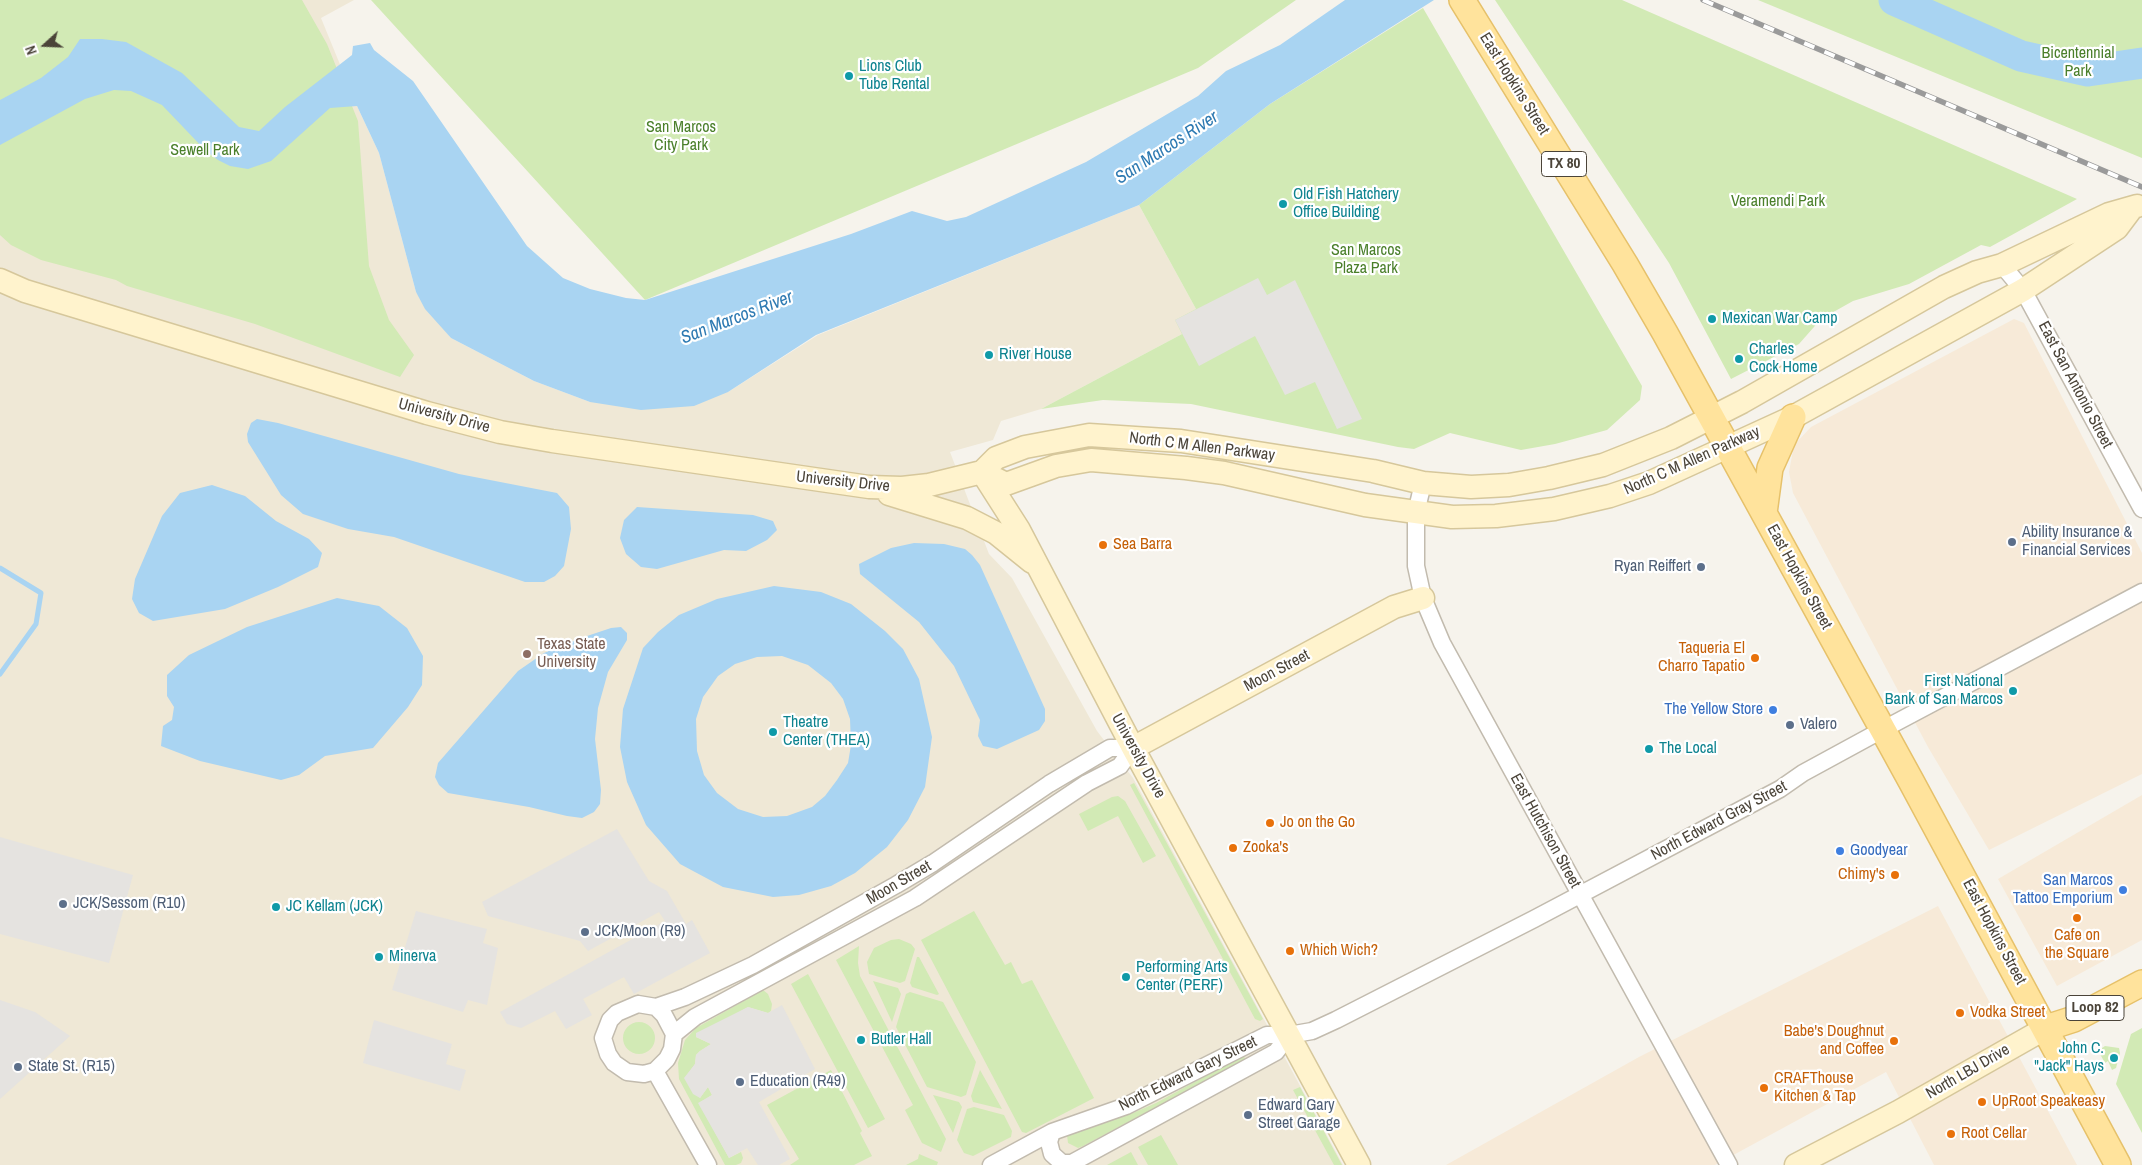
<!DOCTYPE html>
<style>
body{margin:0}
#map{position:relative;width:2142px;height:1165px;overflow:hidden;background:#f6f3ec;font-family:"Archivo Narrow",sans-serif}
canvas{display:block}
.north{position:absolute;left:20px;top:20px;width:50px;height:50px;-webkit-text-stroke:4px #fff;paint-order:stroke;rotate:250deg;font-size:14px;font-weight:700;line-height:20px;text-align:center;color:#4b4439}
.north::after{content:'';display:block;margin:auto;width:18px;height:22px;background:#4b4439;clip-path:polygon(50% 0,100% 100%,50% 72%,0 100%)}
</style>
<div id="map">
<canvas width="2142" height="1165"></canvas>
<div class="north">N</div>
</div>
<script>
const g = document.querySelector('canvas').getContext('2d');
g.lineJoin = 'round';
function fillPath(path, color) {
  g.fillStyle = color;
  g.fill(path, 'evenodd');
}
function poly(rows) {
  const path = new Path2D();
  for (const r of rows) {
    if (r.length === 3) {
      path.moveTo(r[0] + r[2], r[1]);
      path.arc(r[0], r[1], r[2], 0, 2 * Math.PI);
      continue;
    }
    path.moveTo(r[0], r[1]);
    for (let i = 2; i < r.length; i += 2) path.lineTo(r[i], r[i + 1]);
  }
  return path;
}
function stroke(path, color, width, dash) {
  g.strokeStyle = color;
  g.lineWidth = width;
  g.lineCap = dash ? 'butt' : 'round';
  g.setLineDash(dash || []);
  g.stroke(path);
}
function write(font, color, halo, rows, align = 'center') {
  g.font = font + ' "Archivo Narrow",sans-serif';
  g.lineWidth = 4.5;
  g.setLineDash([]);
  g.textBaseline = 'middle';
  g.strokeStyle = halo;
  g.fillStyle = color;
  for (const [text, x, y, turn = 0] of rows) {
    g.save();
    g.translate(x, y);
    g.rotate((+turn || 0) * Math.PI / 180);
    g.textAlign = isNaN(turn) ? turn : align;
    if (halo) g.strokeText(text, 0, 0);
    g.fillText(text, 0, 0);
    g.restore();
  }
}
fillPath(poly([
 [2014,319,2024,323,2142,553,2142,774,1989,850,1928,747,1793,493,1789,472,1794,445,1811,427],
 [2142,795,2142,940,2057,986,1998,879],
 [1938,906,2077,1165,1934,1165,1886,1072,1715,1165,1446,1165,1639,1057]
]), '#f7ead8');
fillPath(poly([
 [0,0,354,0,321,18,357,106,379,153,416,292,451,338,534,381,590,402,728,392,818,335,1139,205,1196,309,1182,334,1041,409,1001,421,993,440,950,452,989,554,1012,578,1097,731,1133,778,1343,1165,0,1165]
]), '#efe8d6');
fillPath(poly([
 [0,0,302,0,327,44,358,121,369,266,389,320,414,355,400,377,255,324,127,286,116,280,41,260,11,245,0,235],
 [371,0,1296,0,1198,68,645,300],
 [1495,0,1622,0,2077,199,1990,247,1981,245,1909,284,1853,301,1821,319,1799,344,1731,379,1669,263],
 [1758,0,2142,0,2142,158],
 [1423,8,1642,386,1640,400,1607,430,1555,444,1521,450,1450,433,1414,449,1398,447,1191,404,1103,400,1041,409,1182,334,1175,320,1196,309,1139,205,1270,104],
 [1134,783,1263,1019,1260,1021,1255,1019,1130,785],
 [1118,796,1125,801,1156,856,1143,863,1118,816,1088,831,1079,814,1112,797],
 [974,911,1005,965,1011,962,1022,984,1032,980,1094,1098,1026,1133,1022,1132,921,940],
 [899,939,911,944,915,949,905,981,900,983,869,974,867,962,874,948,891,940],
 [859,946,858,963,860,976,946,1139,941,1152,922,1143,905,1110,913,1105,836,960],
 [917,957,919,957,939,994,937,995,912,987,910,983],
 [808,974,885,1119,868,1128,791,984],
 [873,981,898,988,901,994,892,1022],
 [763,990,768,994,772,1004,771,1011,768,1013,748,1007,696,1037,711,1044,700,1051,696,1055,695,1064,685,1078,700,1098,708,1087,712,1095,699,1103,729,1158,741,1152,743,1158,741,1163,736,1165,725,1165,679,1079,678,1063,685,1040,696,1028],
 [910,992,943,1002,976,1062,966,1095,961,1097,927,1087,896,1027,906,994],
 [639,1038,16],
 [2142,1028,2142,1133,2116,1084,2131,1034],
 [2105,1046,2119,1048,2120,1053,2116,1068,2112,1070,2108,1061,2105,1063,2100,1054,2102,1048],
 [1244,1055,1245,1060,1083,1146,1078,1148,1068,1143,1067,1135,1087,1126,1133,1113,1156,1103],
 [831,1070,862,1131,860,1133,872,1156,854,1165,790,1165,799,1159,767,1105],
 [980,1070,1002,1109,973,1102,971,1096],
 [1300,1087,1342,1165,1334,1165,1293,1090],
 [933,1095,959,1102,962,1107,953,1133],
 [974,1107,1004,1115,1012,1131,1011,1137,973,1156,964,1153,957,1140,967,1109],
 [1161,1135,1178,1165,1148,1165,1138,1147],
 [1131,1152,1138,1165,1107,1165],
 [919,1154,938,1162,937,1165,906,1165,918,1159]
]), '#d2eab5');
fillPath(poly([
 [1258,278,1267,295,1295,280,1362,419,1337,429,1315,382,1285,395,1255,336,1199,366,1175,320],
 [617,829,649,881,667,891,686,924,692,920,710,953,634,994,624,977,583,999,592,1015,566,1029,555,1011,521,1028,507,1024,500,1012,665,921,659,912,588,951,580,941,488,916,482,902],
 [0,837,133,875,109,963,0,934],
 [416,911,487,929,483,943,498,948,487,1005,468,1000,463,1012,392,990],
 [0,1000,35,1012,70,1036,0,1099],
 [782,1005,815,1069,759,1102,790,1159,779,1165,758,1165,747,1148,729,1158,698,1103,712,1095,708,1087,700,1098,693,1094,684,1078,695,1064,696,1055,700,1051,711,1044,696,1037,696,1033,748,1007,768,1013],
 [374,1020,452,1044,446,1064,466,1070,460,1091,363,1063]
]), '#e5e3e0');
fillPath(poly([
 [1345,0,1434,0,1270,104,1139,205,816,335,728,392,694,406,641,410,590,402,534,381,451,338,425,309,416,292,379,153,357,106,330,108,271,161,248,169,230,166,218,160,206,151,162,105,131,91,114,90,85,99,0,145,0,100,41,78,68,57,80,39,102,39,126,42,182,73,239,127,259,131,285,107,352,55,353,46,370,43,374,50,413,81,527,246,563,278,590,289,626,298,645,300,851,234,912,211,947,221,966,217,1086,162,1198,96,1226,71,1280,45],
 [257,419,278,423,459,474,557,493,569,507,571,529,564,566,555,576,544,582,525,582,394,537,348,529,303,514,281,495,248,442,247,434,251,423],
 [212,485,245,496,276,521,309,539,322,553,318,567,278,587,225,609,153,621,139,613,132,599,135,579,162,516,180,493],
 [637,507,753,515,773,521,777,530,767,540,746,551,724,550,657,569,641,567,626,554,620,538,624,520],
 [914,543,944,544,965,549,972,555,980,565,1045,709,1045,721,1039,730,997,749,983,746,978,736,980,720,954,666,919,622,860,574,859,564,891,548],
 [774,586,821,592,851,604,885,631,903,649,919,679,932,737,925,787,908,820,887,847,855,873,831,886,799,895,773,897,723,887,680,864,646,825,627,782,620,747,623,709,643,648,658,632,679,615,717,599],
 [782,656,808,665,831,683,843,699,850,719,851,745,848,763,837,780,825,796,812,807,787,816,763,817,738,809,717,793,704,775,697,751,696,719,703,697,718,676,735,664,757,657],
 [337,598,379,606,407,628,423,656,422,685,408,707,373,748,325,756,299,775,281,780,200,761,161,746,163,726,172,720,174,707,167,696,167,675,189,655,247,627],
 [621,627,627,633,627,640,608,672,598,708,595,739,601,790,600,804,594,812,582,818,567,816,529,807,448,793,439,785,435,777,438,763,518,671,544,653,578,639,611,628]
]), '#a9d4f2');
stroke(poly([
 [0,568,41,593,36,624,0,674]
]), '#a9d4f2', 5);
stroke(poly([
 [1894,0,2021,56,2088,71,2142,63]
]), '#a9d4f2', 31);
const street = poly([
 [2002,265,2023,290,2142,509],
 [1423,483,1416,513,1416,566,1423,598,1442,643,1729,1165],
 [638,1004,656,1007,664,1015,674,1034,672,1049,667,1059,655,1071,644,1074,627,1072,614,1063,608,1054,603,1038,610,1020,617,1013,638,1004],
 [656,1007,685,997,753,965,896,885,933,863,1049,784,1110,748,1133,748],
 [674,1034,695,1017,915,898,1087,783,1120,766,1133,748],
 [655,1071,708,1165],
 [1052,1132,1049,1142,1052,1154,1062,1163,1072,1163],
 [991,1165,1052,1132,1126,1106,1267,1035,1289,1035,1312,1031,1336,1020,1534,919,1780,789,1803,773,1882,730,2142,592],
 [1068,1165,1276,1052,1289,1035]
]);
const secondary = poly([
 [0,280,25,291,427,413,500,432,552,441,869,487,902,488,929,485,982,472],
 [982,472,1006,484,1056,466,1091,460,1186,468,1224,473,1365,505,1452,517,1496,516,1554,509,1610,496,1649,483,1793,417,2023,290,2117,228,2132,208],
 [982,472,996,458,1025,447,1089,435,1181,441,1373,471,1423,483,1471,487,1509,485,1549,478,1603,465,1671,438,1742,402,1944,287,1977,272,2002,265,2109,214,2137,206],
 [982,472,1019,530,1133,748,1359,1165],
 [889,494,967,518,996,533,1032,562],
 [1133,748,1394,607,1423,598],
 [1796,1165,1898,1112,2046,1028]
]);
const primary = poly([
 [1462,0,1625,264,1665,333,1911,781,2118,1165],
 [1764,513,1770,468,1793,417],
 [2046,1028,2074,1019,2142,983]
]);
stroke(street, '#c2bbae', 19);
stroke(secondary, '#d6c79b', 25);
stroke(primary, '#e6c16a', 28);
stroke(street, '#fff', 16);
stroke(secondary, '#fff3cd', 22);
stroke(primary, '#ffe39c', 25);
const rail = poly([
 [1703,0,2142,187]
]);
stroke(rail, '#9a9a9a', 5.5);
stroke(rail, '#fff', 4, [11]);
for (const [x, y, r, color] of [
 [849,76,5,"#0f9aa8"],
 [1283,204,5,"#0f9aa8"],
 [1712,319,5,"#0f9aa8"],
 [989,355,5,"#0f9aa8"],
 [1739,359,5,"#0f9aa8"],
 [2012,542,5,"#5c6f8a"],
 [1103,545,5,"#e8710a"],
 [1701,567,5,"#5c6f8a"],
 [527,654,5,"#8d6e63"],
 [1755,658,5,"#e8710a"],
 [2013,691,5,"#0f9aa8"],
 [1773,710,5,"#3f7fe0"],
 [1790,725,5,"#5c6f8a"],
 [773,732,5,"#0f9aa8"],
 [1649,749,5,"#0f9aa8"],
 [1270,823,5,"#e8710a"],
 [1233,848,5,"#e8710a"],
 [1840,851,5,"#3f7fe0"],
 [1895,875,5,"#e8710a"],
 [2123,890,5,"#3f7fe0"],
 [63,904,5,"#5c6f8a"],
 [276,907,5,"#0f9aa8"],
 [2077,918,5,"#e8710a"],
 [585,932,5,"#5c6f8a"],
 [1290,951,5,"#e8710a"],
 [379,957,5,"#0f9aa8"],
 [1126,977,5,"#0f9aa8"],
 [1960,1013,5,"#e8710a"],
 [861,1040,5,"#0f9aa8"],
 [1894,1041,5,"#e8710a"],
 [2114,1058,5,"#0f9aa8"],
 [18,1067,5,"#5c6f8a"],
 [740,1082,5,"#5c6f8a"],
 [1764,1088,5,"#e8710a"],
 [1982,1102,5,"#e8710a"],
 [1248,1115,5,"#5c6f8a"],
 [1951,1134,5,"#e8710a"]
]) {
  const dot = new Path2D();
  dot.arc(x, y, r, 0, 2 * Math.PI);
  g.fillStyle = color;
  g.fill(dot);
  stroke(dot, '#fff', 2);
}
for (const [x, y, w] of [
 [1564,164,45],
 [2095,1008,58]
]) {
  const box = new Path2D();
  box.roundRect(x - w / 2, y - 12.5, w, 25, 4);
  g.fillStyle = '#fff';
  g.fill(box);
  stroke(box, '#4b4439', 1);
}
write('bold 15px', '#4b4439', null, [
 ["TX 80",1564,164],
 ["Loop 82",2095,1008]
]);
write('16px', '#4a7f2a', '#fff', [
 ["Bicentennial",2078,54],
 ["Park",2078,72],
 ["San Marcos",681,128],
 ["City Park",681,146],
 ["Sewell Park",205,151],
 ["Veramendi Park",1778,202],
 ["San Marcos",1366,251],
 ["Plaza Park",1366,269]
]);
write('16px', '#0d838f', '#fff', [
 ["Lions Club",859,67],
 ["Tube Rental",859,85],
 ["Old Fish Hatchery",1293,195],
 ["Office Building",1293,213],
 ["Mexican War Camp",1722,319],
 ["Charles",1749,350],
 ["Cock Home",1749,368],
 ["River House",999,355],
 ["First National",2003,682,"right"],
 ["Bank of San Marcos",2003,700,"right"],
 ["Theatre",783,723],
 ["Center (THEA)",783,741],
 ["The Local",1659,749],
 ["JC Kellam (JCK)",286,907],
 ["Minerva",389,957],
 ["Performing Arts",1136,968],
 ["Center (PERF)",1136,986],
 ["Butler Hall",871,1040],
 ["John C.",2104,1049,"right"],
 ["\"Jack\" Hays",2104,1067,"right"]
], 'left');
write('16px', '#4b4439', '#fff', [
 ["East Hopkins Street",1514,84,58],
 ["East San Antonio Street",2075,385,62],
 ["University Drive",444,416,15],
 ["North C M Allen Parkway",1202,447,7],
 ["North C M Allen Parkway",1692,461,-24],
 ["University Drive",843,482,6],
 ["East Hopkins Street",1799,577,61],
 ["Moon Street",1277,671,-28],
 ["University Drive",1138,756,61],
 ["North Edward Gray Street",1719,821,-28],
 ["East Hutchison Street",1545,831,61],
 ["Moon Street",899,883,-30],
 ["East Hopkins Street",1994,932,62],
 ["North LBJ Drive",1968,1072,-30],
 ["North Edward Gary Street",1188,1074,-26]
]);
write('16px', '#4e5e75', '#fff', [
 ["Ability Insurance &",2022,533],
 ["Financial Services",2022,551],
 ["Ryan Reiffert",1691,567,"right"],
 ["Valero",1800,725],
 ["JCK/Sessom (R10)",73,904],
 ["JCK/Moon (R9)",595,932],
 ["State St. (R15)",28,1067],
 ["Education (R49)",750,1082],
 ["Edward Gary",1258,1106],
 ["Street Garage",1258,1124]
], 'left');
write('16px', '#c56008', '#fff', [
 ["Sea Barra",1113,545],
 ["Taqueria El",1745,649,"right"],
 ["Charro Tapatio",1745,667,"right"],
 ["Jo on the Go",1280,823],
 ["Zooka's",1243,848],
 ["Chimy's",1885,875,"right"],
 ["Cafe on",2077,936,"center"],
 ["the Square",2077,954,"center"],
 ["Which Wich?",1300,951],
 ["Vodka Street",1970,1013],
 ["Babe's Doughnut",1884,1032,"right"],
 ["and Coffee",1884,1050,"right"],
 ["CRAFThouse",1774,1079],
 ["Kitchen & Tap",1774,1097],
 ["UpRoot Speakeasy",1992,1102],
 ["Root Cellar",1961,1134]
], 'left');
write('16px', '#785e54', '#fff', [
 ["Texas State",537,645],
 ["University",537,663]
], 'left');
write('16px', '#366cbe', '#fff', [
 ["The Yellow Store",1763,710],
 ["Goodyear",1850,851,"left"],
 ["San Marcos",2113,881],
 ["Tattoo Emporium",2113,899]
], 'right');
write('italic 18px', '#2e7ab2', '#fff', [
 ["San Marcos River",1167,148,-33],
 ["San Marcos River",737,318,-21]
]);
</script>
